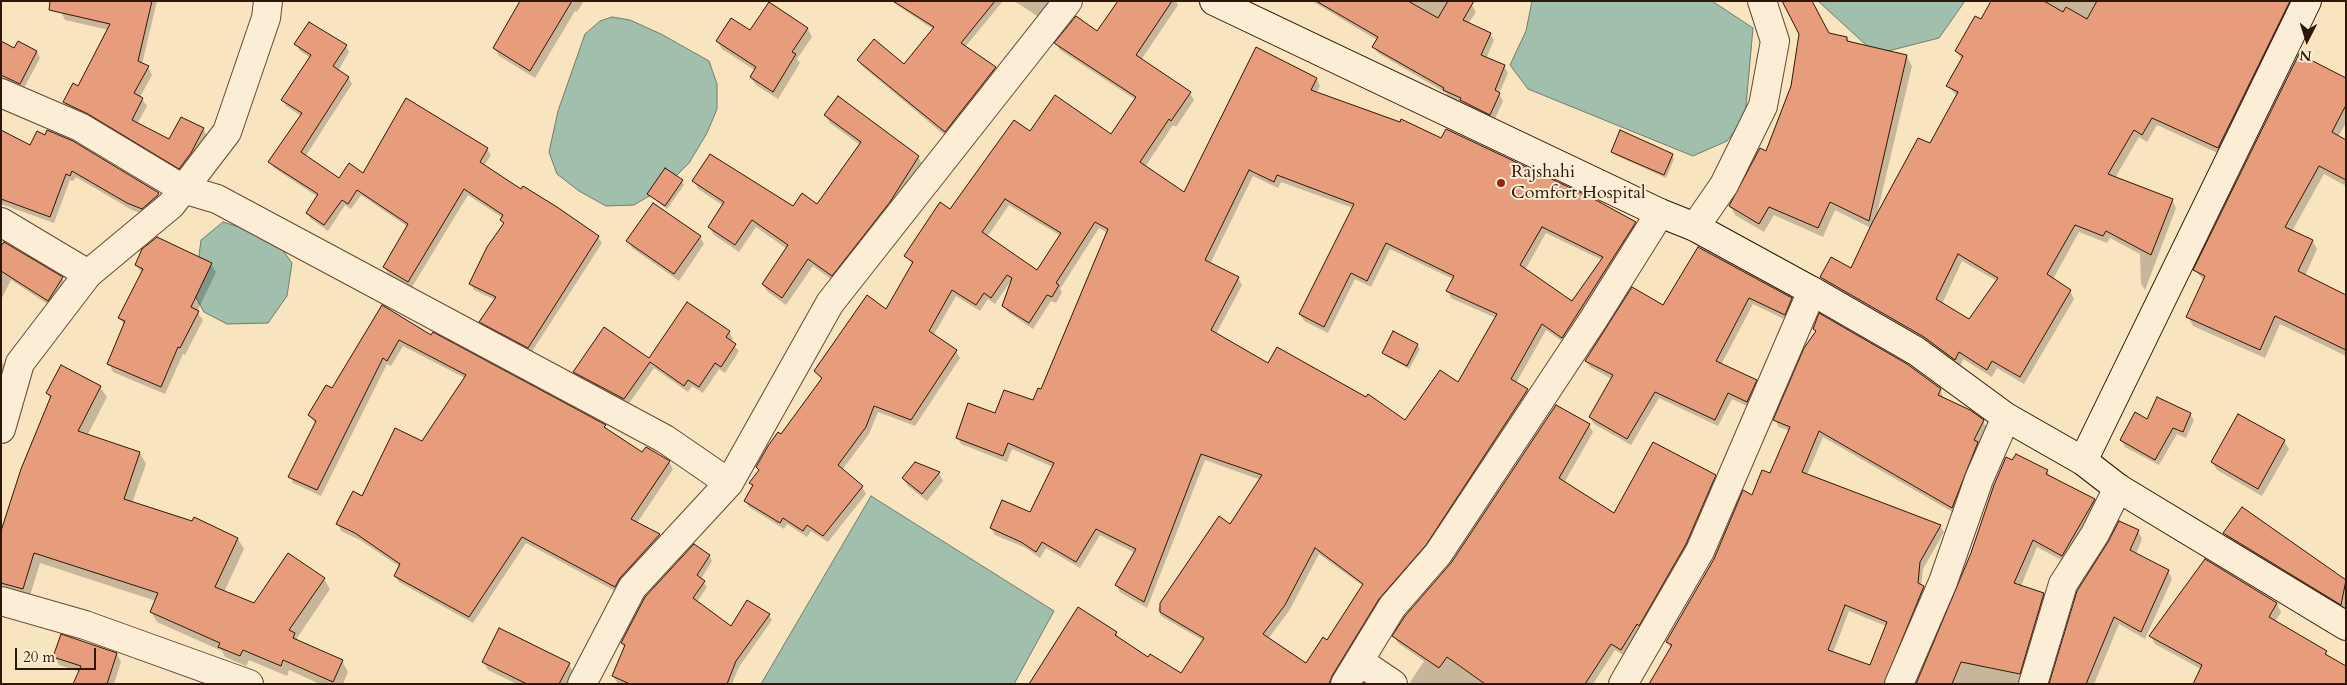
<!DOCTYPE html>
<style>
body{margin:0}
#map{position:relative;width:2347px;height:685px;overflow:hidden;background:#f9e4c0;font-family:Cardo,serif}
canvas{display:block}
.frame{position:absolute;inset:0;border:2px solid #2e1608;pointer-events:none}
.north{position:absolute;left:2282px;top:15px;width:50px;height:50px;-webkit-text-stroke:4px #fbedd6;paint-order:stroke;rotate:185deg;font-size:14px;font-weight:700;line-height:20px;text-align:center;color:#2e1608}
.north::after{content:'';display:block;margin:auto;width:18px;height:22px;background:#2e1608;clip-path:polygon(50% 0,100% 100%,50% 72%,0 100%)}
.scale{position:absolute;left:15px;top:648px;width:81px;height:22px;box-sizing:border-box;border:2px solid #2e1608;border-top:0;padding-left:6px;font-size:15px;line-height:18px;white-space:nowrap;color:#2e1608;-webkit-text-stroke:4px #fbedd6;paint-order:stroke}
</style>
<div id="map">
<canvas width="2347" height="685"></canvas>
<div class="frame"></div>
<div class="north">N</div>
<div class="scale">20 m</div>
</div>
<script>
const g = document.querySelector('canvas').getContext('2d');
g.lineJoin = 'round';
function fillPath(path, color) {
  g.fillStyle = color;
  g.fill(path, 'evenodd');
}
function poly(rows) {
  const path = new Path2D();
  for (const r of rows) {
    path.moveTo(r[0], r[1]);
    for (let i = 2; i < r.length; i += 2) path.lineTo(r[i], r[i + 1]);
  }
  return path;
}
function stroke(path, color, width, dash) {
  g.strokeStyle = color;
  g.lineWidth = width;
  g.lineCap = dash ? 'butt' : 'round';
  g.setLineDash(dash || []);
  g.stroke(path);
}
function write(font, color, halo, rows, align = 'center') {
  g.font = font + ' Cardo,serif';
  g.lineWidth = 4;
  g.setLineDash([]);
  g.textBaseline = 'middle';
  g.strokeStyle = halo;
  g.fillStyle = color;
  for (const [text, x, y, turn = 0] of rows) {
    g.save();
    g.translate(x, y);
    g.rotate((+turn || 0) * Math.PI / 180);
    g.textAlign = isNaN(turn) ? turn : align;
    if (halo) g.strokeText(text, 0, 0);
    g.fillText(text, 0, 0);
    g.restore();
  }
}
const water = poly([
 [1532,1,1712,1,1753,28,1745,117,1727,141,1693,156,1528,89,1510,65,1526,31,1532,1],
 [1818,1,1965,1,1939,38,1876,54,1818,1],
 [612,17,630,20,661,34,709,61,717,84,717,109,707,133,689,163,666,186,634,205,606,206,579,191,557,174,549,152,558,111,585,34,600,21,612,17],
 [223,222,274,238,292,263,287,296,268,323,227,324,204,312,194,294,201,240,223,222],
 [871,496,1054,611,1014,684,761,684,871,496]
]);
fillPath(water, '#a0bfac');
stroke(water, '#727b6a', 1);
fillPath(poly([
 [63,1,157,1,142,64,148,67,152,75,140,97,147,106,137,124,170,141,203,129,207,136,184,175,68,110,64,102,79,88,109,30,65,20,61,12],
 [522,1,584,1,577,12,575,11,535,78,499,56,494,48],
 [891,1,1003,1,965,47,995,67,999,74,948,138,862,66,858,60,904,66,934,30],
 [1014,1,1056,1,1042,19],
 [1119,1,1176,1,1178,5,1141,60,1190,93,1194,100,1176,127,1173,125,1145,167,1184,194,1317,79,1320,86,1316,94,1635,223,1639,230,1566,344,1546,330,1516,383,1527,390,1531,397,1335,684,1031,684,1116,633,1120,640,1180,678,1204,641,1161,616,1158,609,1219,518,1230,525,1261,480,1205,460,1147,608,1120,592,1116,585,1135,553,1100,535,1080,568,1046,548,1040,558,1026,548,995,535,991,528,1031,513,1053,467,1012,449,1007,462,961,444,957,437,996,414,1034,402,1042,390,1108,233,1099,228,1060,289,1062,292,1056,303,1051,301,1033,329,1008,312,1004,305,1012,279,995,304,988,299,980,311,956,296,933,336,956,351,960,358,915,426,878,412,869,434,842,470,862,487,866,494,828,542,811,531,807,537,787,524,784,529,749,507,745,501,754,488,751,483,759,471,757,467,822,380,815,371,887,310,913,265,906,256,951,211,1031,133,1112,136,1136,100,1060,50,1056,43,1098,33],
 [1253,176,1278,188,1281,182,1353,208,1300,314,1304,321,1328,333,1355,279,1371,287,1390,249,1453,279,1448,291,1451,298,1496,318,1458,384,1406,422,1269,364,1216,334,1242,285,1238,278,1210,264],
 [1009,205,1061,236,1037,272,987,237],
 [1546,233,1602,260,1572,303,1525,270],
 [1319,554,1363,586,1327,641,1307,664,1268,639,1289,611],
 [1312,1,1466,1,1472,5,1476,12,1468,24,1490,34,1494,40,1486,59,1504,66,1508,73,1499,94,1503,101,1494,121,1465,107,1463,103,1448,97,1446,93,1378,53,1374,47,1377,40],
 [1993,1,2298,1,2222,155,2157,125,2147,142,2139,137,2115,178,2172,200,2176,208,2145,290,2141,284,2140,254,2110,238,2107,243,2079,232,2053,279,2070,291,2074,299,2024,384,1997,368,1992,377,1963,359,1960,367,1826,285,1821,277,1852,269,1871,228,1835,210,1823,237,1774,215,1764,232,1735,215,1730,206,1766,153,1829,35,1847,38,1850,43,1907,57,1912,66,1877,214,1930,144,1957,96,1948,86,1962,60,1956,51,1981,21],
 [1962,261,1997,281,1970,320,1942,304],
 [769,4,808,29,812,37,797,59,800,63,778,99,756,85,751,78,756,71,722,49,717,41,750,32],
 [1,43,15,50,37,52,40,58,23,90,1,85],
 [296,44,346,46,349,52,338,71,348,77,352,84,305,157,339,180,487,149,491,155,484,166,598,237,602,243,531,353,484,328,481,322,495,300,474,290,471,284,504,224,503,218,468,195,412,287,388,273,384,267,408,227,361,195,351,209,345,205,328,231,311,219,307,213,318,197,274,168,270,162,301,116,286,106,283,100,311,58,300,51],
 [2346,79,2346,123,2338,137,2346,141,2346,186,2324,174,2292,231,2312,240,2317,249,2305,276,2346,296,2346,356,2280,324,2265,358,2193,326,2188,317,2204,281,2195,270],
 [825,115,918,157,923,165,836,283,813,266,786,305,768,292,763,285,787,249,756,227,739,252,714,235,709,227,724,206,698,189,694,181,793,208,818,206,860,145,830,123],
 [1,131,30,147,158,194,162,200,146,215,132,210,76,177,73,181,70,180,54,223,1,204],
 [1613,152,1672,155,1674,159,1666,178,1615,155],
 [682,181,684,185,667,209,649,195],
 [700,237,704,244,679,281,632,248,628,241],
 [1,242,62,278,66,285,52,307,11,280,1,300],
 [1699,249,1791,299,1795,306,1788,321,1753,304,1721,365,1756,381,1760,388,1751,408,1732,399,1718,426,1659,398,1631,445,1594,424,1590,417,1612,379,1590,367,1586,361,1663,307],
 [211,264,216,272,197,312,203,320,185,355,183,354,165,394,113,372,109,364,124,325,119,318,142,273,136,265],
 [383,307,432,336,605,426,608,431,643,454,647,448,669,462,673,469,637,523,660,535,663,542,619,593,526,543,473,623,399,582,395,576,400,567,360,540,341,531,338,524,363,497,423,442,465,378,403,346,391,366,387,364,321,496,293,483,290,476,316,424,309,415,332,390],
 [1814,329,1940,389,1943,398,1983,421,1987,428,1978,445,1981,450,1956,514,1823,437,1807,475,1940,526,1944,532,1923,569,1921,586,1927,593,1888,684,1651,684,1671,649,1667,642,1753,497,1770,475,1790,431,1779,427,1775,420,1816,333],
 [1849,611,1886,626,1871,667,1833,653],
 [729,332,733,339,731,342,739,351,725,373,719,369,703,393,692,386,688,392,654,368,628,405,578,379,574,372,649,360],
 [1417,345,1420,349,1409,369,1386,356,1383,353],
 [1,361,7,369,1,380],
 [100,387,107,397,87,436,140,453,146,464,132,503,238,539,244,549,224,592,254,605,324,579,330,589,297,638,299,642,342,661,348,672,343,684,320,684,289,670,287,676,249,660,246,666,225,657,222,651,157,622,151,612,156,601,40,563,29,599,1,591,1,535,51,400,47,393],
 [2190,414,2194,420,2186,438,2177,434,2159,465,2125,447,2121,440,2147,421],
 [2238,416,2284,441,2289,449,2262,496,2217,470,2212,462],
 [1589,425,1593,432,1564,483,1615,515,1715,476,1719,483,1689,551,1625,656,1615,650,1593,684,1409,684,1424,661,1398,643,1394,636],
 [2047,471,2051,477,2094,500,2099,508,2067,563,2037,547,2021,586,2043,594,2048,602,2023,684,1917,684,1959,589,1995,485],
 [939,473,943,481,927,501,908,486,903,478],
 [2243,509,2346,582,2346,614,2231,545,2225,534],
 [2138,531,2142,539,2136,554,2168,571,2172,579,2145,639,2119,624,2094,684,2051,684],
 [709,555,712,561,701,579,707,587,697,602,731,627,769,615,772,620,739,667,732,684,618,684,613,676,625,649,622,643],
 [2277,604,2281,612,2275,622,2326,652,2330,660,2201,669,2155,644,2151,636],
 [117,654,121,662,114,684,74,684,80,672,59,665,55,657],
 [483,662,569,664,573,672,567,684,517,684,488,670]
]), '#0003');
const building = poly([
 [50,1,152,1,138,61,149,66,134,93,143,98,132,120,169,139,181,117,204,128,191,153,179,169,88,114,63,102,73,83,78,86,110,24,49,10,50,1],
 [520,1,572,1,530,71,493,48,520,1],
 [893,1,995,1,961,43,996,67,945,132,857,60,874,39,904,64,934,27,893,1],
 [1118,1,1172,1,1136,55,1191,92,1171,121,1169,119,1140,162,1184,192,1256,47,1317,78,1311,90,1400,122,1401,119,1441,138,1446,129,1594,199,1636,222,1562,338,1542,324,1511,379,1528,389,1426,545,1379,599,1332,676,1329,684,1029,684,1078,607,1117,632,1115,635,1148,657,1150,654,1181,673,1204,638,1160,612,1160,603,1219,516,1230,524,1262,475,1201,454,1144,602,1115,585,1136,549,1096,529,1076,562,1042,542,1036,552,1021,542,990,528,1002,500,1030,512,1054,463,1008,443,1003,456,956,438,968,403,995,413,1004,390,1033,400,1038,388,1041,389,1108,229,1095,222,1056,283,1059,285,1052,297,1047,295,1029,323,1002,306,1012,278,1007,275,991,298,984,293,976,305,952,290,929,331,957,350,911,420,874,406,866,427,838,465,863,486,823,536,807,525,803,531,783,518,780,523,744,501,753,485,749,483,759,470,756,467,768,446,778,432,781,434,822,378,814,371,867,295,886,309,913,262,904,256,940,202,950,209,1014,120,1030,131,1055,95,1111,134,1136,97,1054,43,1076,16,1097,31,1118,1],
 [1249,170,1274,182,1277,175,1354,204,1299,314,1324,327,1351,273,1367,281,1386,243,1454,276,1446,291,1497,314,1458,382,1440,370,1405,420,1368,394,1366,397,1277,347,1268,363,1211,330,1239,277,1205,260,1249,170],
 [1005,199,1061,233,1037,270,982,232,1005,199],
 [1542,227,1603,257,1572,301,1520,265,1542,227],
 [1315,548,1363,584,1327,640,1323,637,1306,663,1263,634,1285,605,1315,548],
 [1316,1,1408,1,1438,18,1448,1,1474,1,1463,20,1491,33,1481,55,1505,65,1495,90,1500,93,1490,115,1460,100,1461,98,1443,90,1444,88,1372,47,1378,37,1316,1],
 [1782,1,1812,1,1829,33,1847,37,1847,41,1907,55,1869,221,1830,202,1818,228,1769,207,1759,224,1729,206,1760,148,1766,151,1791,86,1799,34,1782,1],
 [1991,1,2044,1,2063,12,2066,7,2087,19,2097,1,2290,1,2218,148,2152,118,2142,135,2134,130,2108,174,2173,199,2151,255,2106,231,2103,236,2075,225,2047,274,2071,290,2020,377,1992,361,1987,370,1959,352,1955,360,1924,337,1820,277,1831,257,1851,268,1872,223,1918,138,1930,143,1958,92,1946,86,1963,56,1955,51,1975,16,1981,19,1991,1],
 [1958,254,1998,278,1969,319,1936,299,1958,254],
 [769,2,808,28,792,52,796,54,773,92,750,77,756,67,716,41,731,18,750,30,769,2],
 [309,22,347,45,333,66,349,77,301,152,339,178,349,163,363,173,406,98,488,148,480,162,521,189,523,186,557,207,599,236,528,348,479,322,496,297,469,284,487,247,504,223,500,220,503,215,464,189,408,282,383,267,408,224,357,190,348,204,342,200,324,225,306,213,318,194,268,162,302,113,281,100,311,55,294,44,309,22],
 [1,41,14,48,18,41,37,51,20,84,1,75,1,41],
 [2299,54,2346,78,2346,105,2332,132,2346,140,2346,180,2319,166,2285,227,2313,240,2298,271,2346,295,2346,350,2275,316,2260,350,2186,317,2205,276,2193,270,2299,54],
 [838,96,919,156,890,202,832,276,808,259,782,298,762,284,788,245,752,220,735,245,708,227,724,202,692,181,710,154,793,206,802,193,817,204,861,142,824,115,838,96],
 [1,130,30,145,37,131,45,135,47,130,73,141,159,193,158,195,142,209,127,203,72,171,70,176,66,174,50,217,1,199,1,130],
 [1620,130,1673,154,1664,175,1611,152,1620,130],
 [665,168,683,180,665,206,647,194,665,168],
 [653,203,701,236,674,274,626,241,653,203],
 [157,237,212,263,191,307,199,311,180,348,178,347,161,387,107,364,125,321,118,318,143,269,135,265,142,249,157,237],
 [4,242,63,277,48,301,1,271,1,246,4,242],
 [1698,247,1792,298,1785,315,1749,298,1716,361,1757,380,1747,402,1728,393,1715,420,1655,392,1627,439,1589,417,1613,375,1585,361,1632,287,1663,305,1698,247],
 [687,302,730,331,726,337,736,344,721,367,715,363,699,387,688,380,684,386,650,362,624,399,573,372,604,327,649,358,687,302],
 [382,305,431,335,433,332,606,425,604,427,642,452,646,447,670,461,631,519,660,534,620,578,615,587,522,537,469,617,394,576,400,564,355,533,336,524,353,491,362,496,395,428,422,441,466,375,399,340,387,361,383,358,317,490,288,477,316,421,308,415,326,385,332,388,382,305],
 [1819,313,1907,364,1941,389,1938,395,1970,410,1984,420,1974,440,1978,442,1952,508,1819,431,1802,472,1941,525,1920,562,1918,583,1924,586,1884,684,1649,684,1672,645,1666,642,1714,559,1743,490,1752,495,1762,470,1770,473,1790,427,1773,420,1804,348,1816,331,1813,329,1819,313],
 [1845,605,1887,622,1870,665,1828,650,1845,605],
 [1393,331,1418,344,1407,366,1382,353,1393,331],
 [61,365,101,386,78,431,140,452,124,499,192,521,194,517,238,538,215,587,254,603,288,553,325,578,289,630,295,633,293,638,343,660,333,682,283,660,281,666,243,650,240,656,218,647,220,643,150,612,158,593,34,553,23,589,1,583,1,531,21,469,51,396,46,393,61,365],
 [2157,397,2191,413,2183,432,2173,428,2155,460,2120,440,2135,412,2147,419,2157,397],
 [1556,405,1590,424,1559,478,1614,513,1653,442,1716,475,1686,544,1639,626,1637,624,1621,650,1611,644,1585,684,1485,684,1447,657,1439,668,1392,636,1405,616,1451,563,1556,405],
 [2238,414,2285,440,2258,489,2211,462,2238,414],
 [2016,454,2048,470,2046,474,2095,499,2062,556,2033,540,2014,583,2044,593,2020,674,1961,662,1952,684,1916,684,1971,553,1994,485,2006,457,2012,460,2016,454],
 [915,462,940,472,922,494,902,478,915,462],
 [2242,507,2346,580,2341,605,2223,533,2242,507],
 [2119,521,2139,530,2130,550,2169,570,2141,632,2114,617,2086,684,2049,684,2077,591,2108,542,2119,521],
 [694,544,710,555,697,575,705,581,693,598,731,626,747,600,770,614,736,661,727,684,630,684,612,676,625,645,621,643,645,597,694,544],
 [2205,559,2277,603,2269,617,2327,651,2325,654,2346,666,2346,684,2193,684,2202,665,2149,636,2205,559],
 [499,628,570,663,559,684,527,684,482,662,499,628],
 [61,634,117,653,107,684,73,684,81,666,53,657,61,634]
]);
fillPath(building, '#e79d7c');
stroke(building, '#2e1608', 1);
const street = poly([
 [1,93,80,127,183,189,217,199,665,439,729,483],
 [1,222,88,274],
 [1695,227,1724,185,1763,106,1775,41,1762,1],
 [1,429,20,363,88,274,171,205,227,132,266,18,268,1],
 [1,601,85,625,249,684],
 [1359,661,1393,684],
 [582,684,632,588,729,483,830,303,1068,1],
 [1345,684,1392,607,1438,554,1593,320,1660,213],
 [1623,684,1700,551,1812,291],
 [1899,684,1943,582,1979,479,2006,417],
 [2033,684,2063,584,2095,534,2118,488]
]);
const secondary = poly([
 [1214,1,1660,213,1695,227,1812,291,1916,351,2006,417,2083,461,2118,488,2346,626],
 [2083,461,2307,1]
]);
stroke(street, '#614a36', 30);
stroke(secondary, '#2e1608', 30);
stroke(street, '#fbedd6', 28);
stroke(secondary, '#fbedd6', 28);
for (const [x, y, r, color] of [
 [1501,183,5,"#8f2418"]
]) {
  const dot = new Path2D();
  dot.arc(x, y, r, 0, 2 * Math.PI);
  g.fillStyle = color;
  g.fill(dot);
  stroke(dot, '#fbedd6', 2);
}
write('18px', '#2e1608', '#fbedd6', [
 ["Rajshahi",1511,173],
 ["Comfort Hospital",1511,194]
], 'left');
</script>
